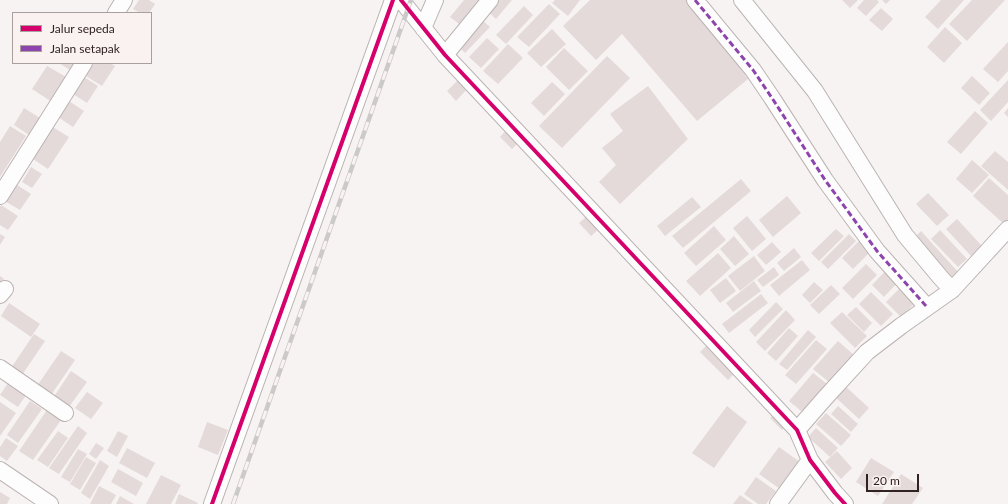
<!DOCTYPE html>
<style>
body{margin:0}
#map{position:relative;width:1008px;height:504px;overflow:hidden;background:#f8f3f3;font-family:Lato,sans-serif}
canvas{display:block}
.legend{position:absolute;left:12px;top:12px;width:140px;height:52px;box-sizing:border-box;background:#faf2f1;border:1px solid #a99f9e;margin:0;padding:5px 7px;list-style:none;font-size:12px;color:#2f2221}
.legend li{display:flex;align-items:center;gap:8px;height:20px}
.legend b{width:20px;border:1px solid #a99f9e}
.scale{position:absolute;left:866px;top:474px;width:53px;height:18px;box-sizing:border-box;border:2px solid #2f2221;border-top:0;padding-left:5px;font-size:12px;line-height:14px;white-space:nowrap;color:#2f2221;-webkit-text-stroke:3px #faf2f1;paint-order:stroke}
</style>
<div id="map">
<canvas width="1008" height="504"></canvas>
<ul class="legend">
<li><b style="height:5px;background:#d6006c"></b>Jalur sepeda</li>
<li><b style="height:5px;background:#8e44ad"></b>Jalan setapak</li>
</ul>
<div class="scale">20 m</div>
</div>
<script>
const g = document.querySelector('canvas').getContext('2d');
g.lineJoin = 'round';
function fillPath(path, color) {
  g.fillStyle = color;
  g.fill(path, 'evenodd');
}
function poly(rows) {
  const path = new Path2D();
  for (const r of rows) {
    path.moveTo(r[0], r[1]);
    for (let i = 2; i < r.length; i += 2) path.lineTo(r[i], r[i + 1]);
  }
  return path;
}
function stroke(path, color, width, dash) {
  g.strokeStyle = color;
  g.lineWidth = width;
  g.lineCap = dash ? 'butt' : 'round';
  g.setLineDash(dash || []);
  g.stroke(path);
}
fillPath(poly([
 [139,0,149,0,155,4,149,13,140,13,133,9],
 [464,0,478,0,482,3,463,27,450,17],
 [492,0,512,0,496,19,485,9],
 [555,0,580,0,568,16,552,3],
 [590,0,690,0,748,79,697,121,622,34,596,60,563,26],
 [842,0,858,0,850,8],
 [864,0,877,0,879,2,866,16,857,8],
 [882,0,890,0,886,4],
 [941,0,964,0,938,29,925,17],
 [972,0,1005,0,967,41,949,24],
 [549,4,560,14,529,47,517,37],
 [524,6,533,15,506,44,496,35],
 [881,8,893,19,882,31,869,20],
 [482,20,490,27,465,53,458,46],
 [945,27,962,43,944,63,927,47],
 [552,29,566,44,541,67,527,53],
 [487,38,499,49,481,68,469,57],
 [1008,42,1008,71,998,82,983,69],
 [508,44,523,58,498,84,483,71],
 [564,48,588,71,569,90,546,67],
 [607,56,630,78,562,148,539,126],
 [59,63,79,63,73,72],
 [94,63,110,63,115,66,102,86,86,76],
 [47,66,68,78,52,102,32,89],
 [972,76,990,93,979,105,961,88],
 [84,77,98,86,87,103,73,94],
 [460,78,469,87,456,101,447,91],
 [1008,80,1008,102,991,121,980,110],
 [552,82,565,94,544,116,531,103],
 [648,86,688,139,620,204,599,182,616,165,602,148,623,131,610,114],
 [69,101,84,111,73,127,58,117],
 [24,108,40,118,29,135,14,125],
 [1008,108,1008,117,1004,113],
 [975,111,988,123,961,154,947,142],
 [10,126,26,136,0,177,0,142],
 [51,126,69,137,48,169,30,157],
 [508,128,520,141,512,149,500,137],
 [995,151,1008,162,1008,190,981,166],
 [972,160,989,175,972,193,956,179],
 [31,167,42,174,32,188,22,182],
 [989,178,1008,195,1008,220,1004,224,973,196],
 [741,179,751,191,683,248,672,236],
 [14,183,31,194,20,210,3,200],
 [928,193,949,215,937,226,916,204],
 [787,196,801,213,773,237,759,220],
 [692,197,701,207,665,236,657,226],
 [1,205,18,216,8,230,0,225,0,207],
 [587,216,599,229,591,236,579,223],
 [747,216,766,239,752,251,733,228],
 [957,219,982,246,971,256,946,229],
 [714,226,726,240,696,266,684,253],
 [836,229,844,236,819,261,811,253],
 [940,230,967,259,958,267,931,239],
 [921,231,959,273,950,281,912,240],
 [0,234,5,237,0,245],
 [849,234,856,241,828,269,821,262],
 [734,236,749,254,735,266,720,249],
 [863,237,874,248,853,269,842,258],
 [772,242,781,252,766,265,757,255],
 [794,248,801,257,784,271,777,263],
 [718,253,731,268,700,296,686,281],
 [754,256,765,271,740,291,728,276],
 [802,260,810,270,779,296,770,285],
 [866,264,877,275,853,299,842,288],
 [774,267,779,275,763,287,757,280],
 [889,267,901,279,884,297,872,285],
 [0,276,4,279,0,285],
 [726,278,736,291,720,303,710,290],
 [754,281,761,291,733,312,726,303],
 [814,282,823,290,810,303,802,295],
 [831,285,840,294,819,314,810,305],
 [903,285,918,300,901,317,886,302],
 [871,292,893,314,881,326,859,304],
 [761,294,768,303,729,333,722,324],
 [776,302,783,309,755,337,749,330],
 [9,303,40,324,31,337,1,316],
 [856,307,872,323,864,332,847,315],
 [786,310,795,320,765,351,756,342],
 [842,312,867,336,855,348,830,323],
 [789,328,798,336,776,361,767,353],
 [808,330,816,337,787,370,779,364],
 [34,334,45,341,22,375,11,368],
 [816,340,827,349,796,384,785,375],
 [838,341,854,355,830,383,813,369],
 [710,342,738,370,728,380,700,352],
 [61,351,75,360,51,395,37,386],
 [71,371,87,382,66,411,51,401],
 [813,373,831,387,806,415,789,401],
 [10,380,28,392,18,407,0,395],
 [844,385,869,408,859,419,834,396],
 [87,392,103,403,91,419,75,408],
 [30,401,42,409,18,443,7,435],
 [0,402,16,413,0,436],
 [727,406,747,422,714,468,692,453],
 [838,406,858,424,851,432,831,414],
 [47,410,61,420,33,460,19,451],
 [777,413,788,425,782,430,770,418],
 [826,413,851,435,841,446,816,424],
 [207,422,228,430,218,455,198,447],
 [78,426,87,433,59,474,49,468],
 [816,428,838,448,830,457,808,437],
 [58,431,68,438,48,467,37,460],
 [118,431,128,436,117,457,107,451],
 [6,438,18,446,7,461,0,456,0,447],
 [96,443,104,448,96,459,89,454],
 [779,447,800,462,780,489,759,474],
 [127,448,155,463,147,478,119,463],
 [78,449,87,454,70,482,61,477],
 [837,451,852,468,841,479,825,462],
 [86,457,96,463,80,490,70,484],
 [871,458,894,472,878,496,856,482],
 [100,460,109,466,90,499,81,493],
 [118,469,143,483,136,496,111,482],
 [901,474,923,488,912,504,882,504],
 [161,475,181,485,171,504,146,504],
 [756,477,776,491,766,504,758,504,744,494],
 [99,486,116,495,111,504,90,504],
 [0,492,10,498,7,504,0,504],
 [179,494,198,503,197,504,175,504],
 [740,495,753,504,733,504],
 [120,496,134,504,116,504]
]), '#e3dad9');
const street = poly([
 [401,0,445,55,797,430,810,460,835,493,845,504],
 [695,0,753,70,772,98,825,180,877,251,927,307],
 [742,0,815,91,905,235,941,278,952,290],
 [116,13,124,0],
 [423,28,435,0],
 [445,55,490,0],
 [0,196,84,63],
 [0,295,5,289],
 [0,368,65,413],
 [797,430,825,398,867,352,901,326,952,290,1008,229],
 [0,470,50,504],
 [212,504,393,0],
 [778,504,810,460]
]);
stroke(street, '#bbb3b2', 18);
stroke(street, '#fefdfd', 16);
const rail = poly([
 [233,504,411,0]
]);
stroke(rail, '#cbc9c9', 4.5);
stroke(rail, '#faf2f1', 3, [9]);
stroke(poly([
 [695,0,753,70,772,98,825,180,877,251,927,307]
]), '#8e44ad', 3, [6, 3]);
stroke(poly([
 [401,0,445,55,797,430,810,460,835,493,845,504],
 [212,504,393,0]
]), '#d6006c', 4);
</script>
